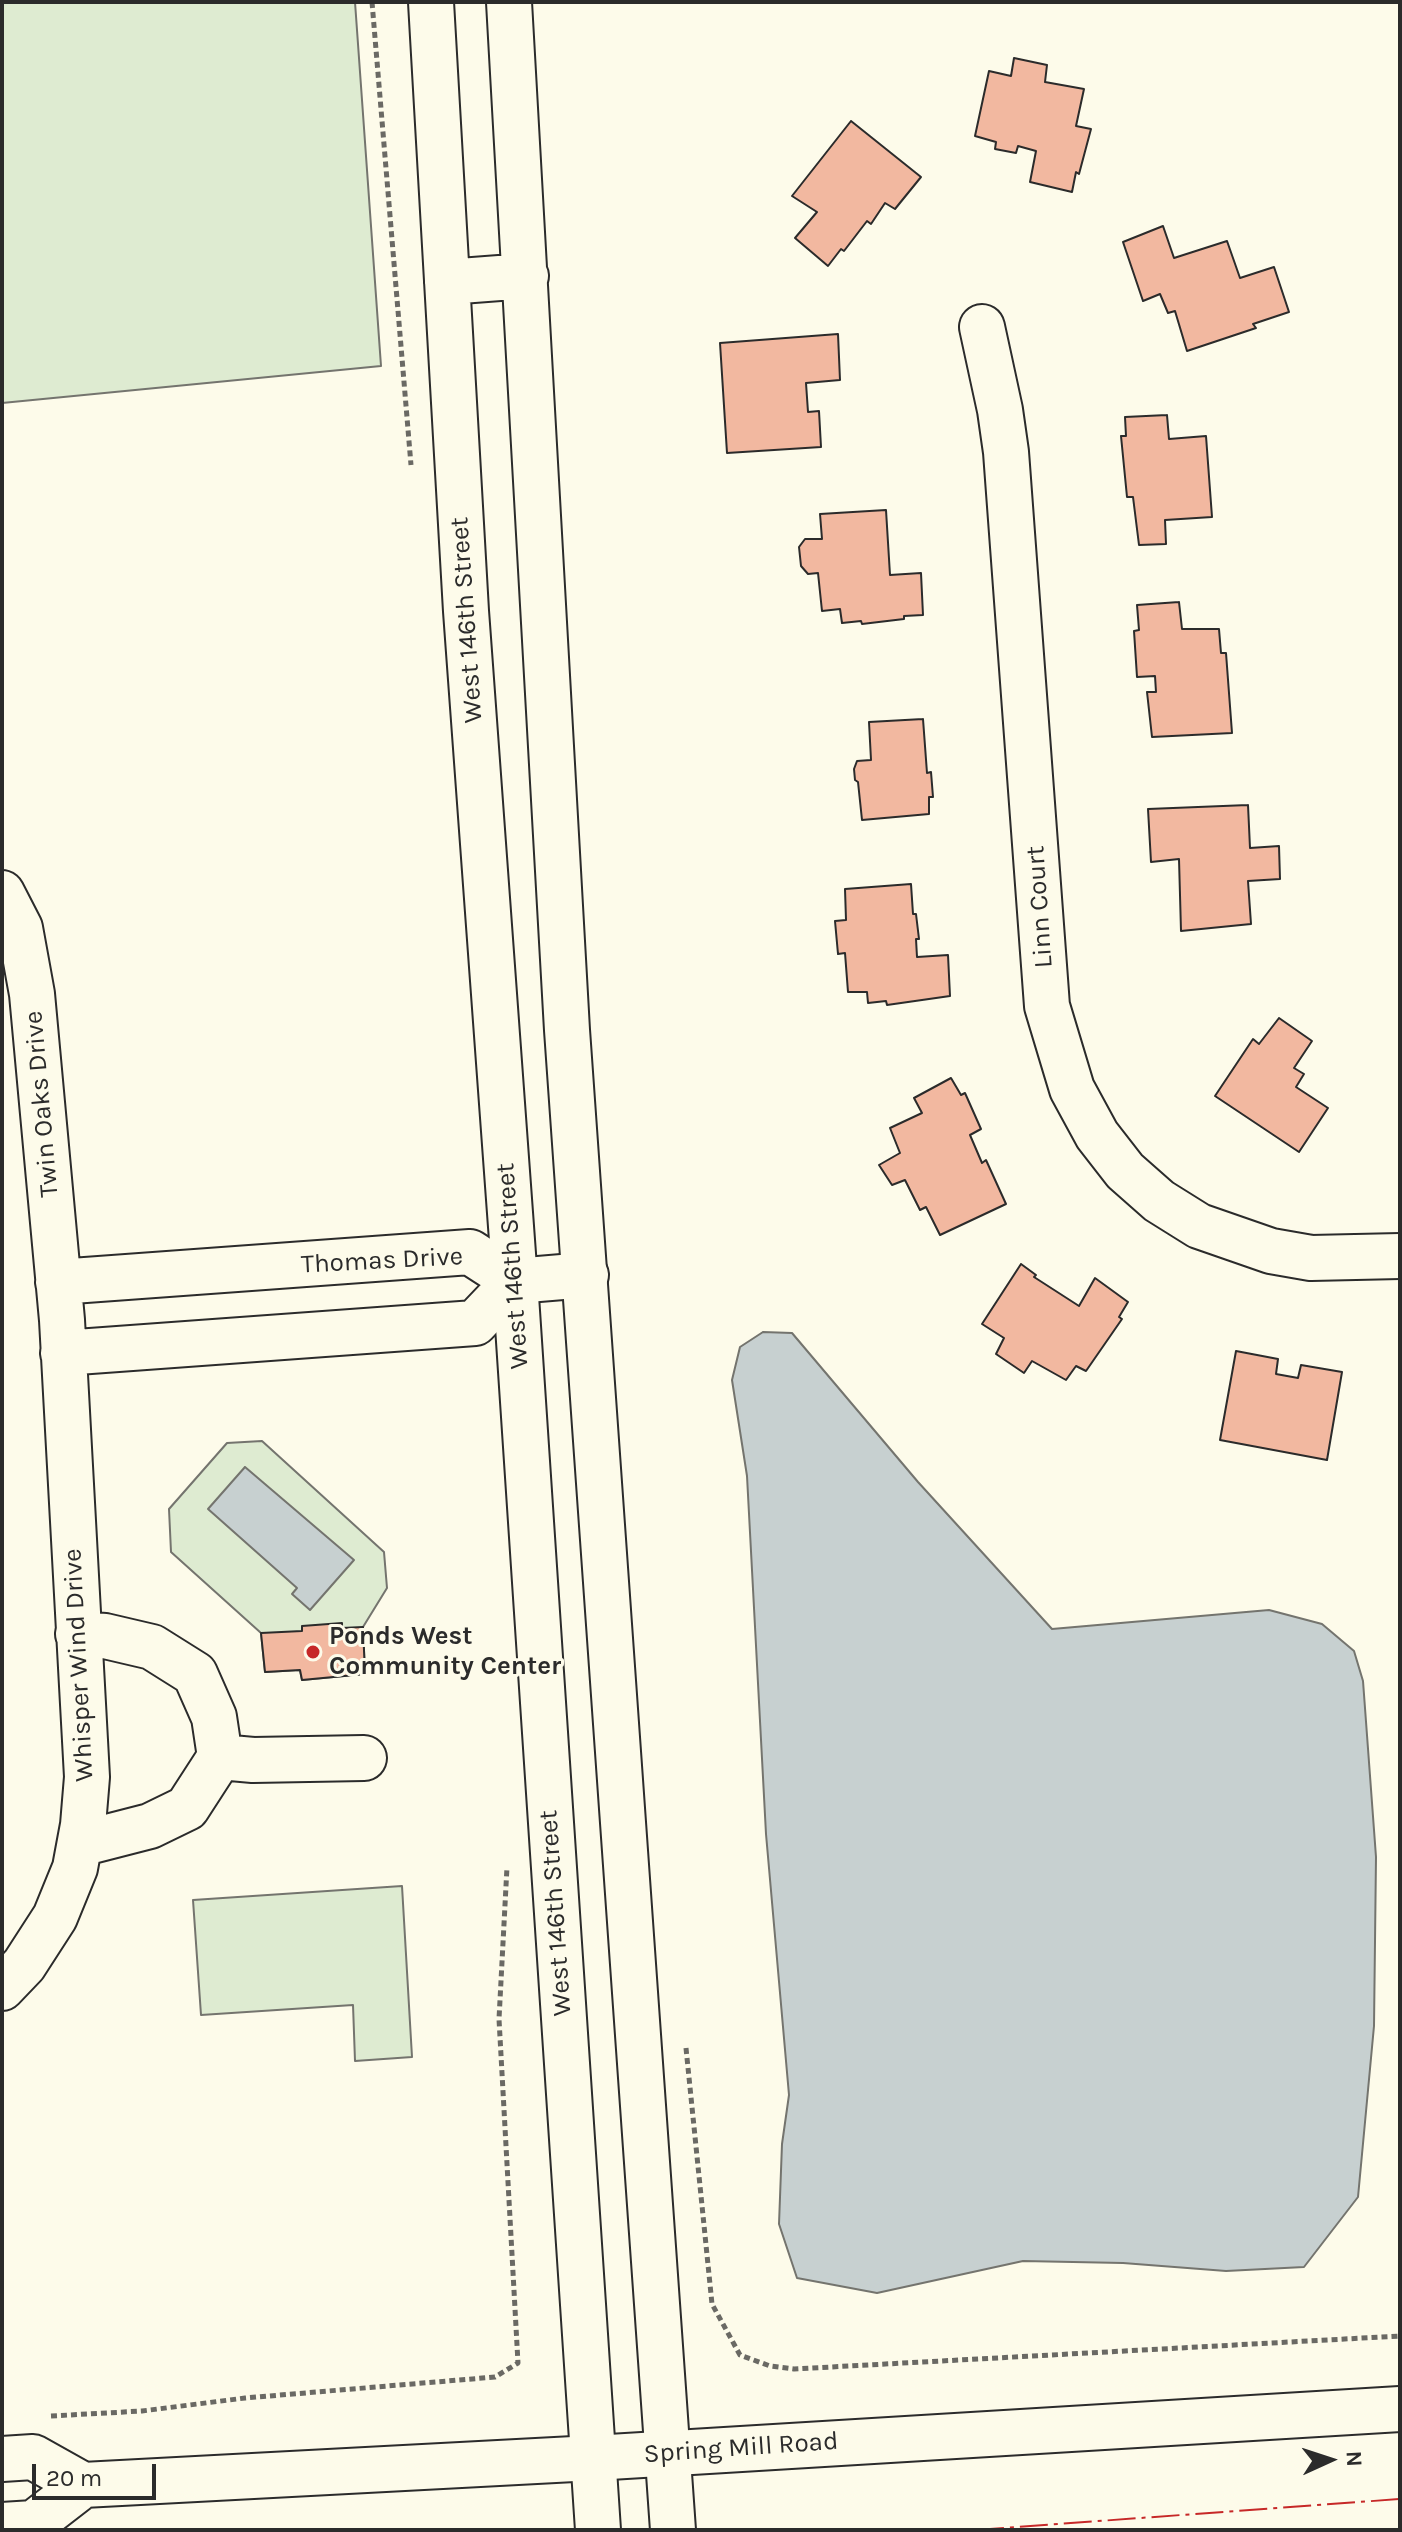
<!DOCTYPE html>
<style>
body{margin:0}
#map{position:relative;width:1402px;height:2532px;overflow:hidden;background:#fdfbea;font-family:Karla,sans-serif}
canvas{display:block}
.frame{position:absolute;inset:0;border:4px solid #2b2b2b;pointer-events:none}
.north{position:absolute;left:1290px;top:2420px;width:80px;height:80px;-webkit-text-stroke:6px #fdfbea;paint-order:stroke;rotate:87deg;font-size:22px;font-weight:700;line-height:32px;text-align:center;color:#2b2b2b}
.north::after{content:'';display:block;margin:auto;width:28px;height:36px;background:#2b2b2b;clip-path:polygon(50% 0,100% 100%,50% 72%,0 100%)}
.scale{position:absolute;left:32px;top:2464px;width:124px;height:36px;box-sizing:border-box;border:4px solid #2b2b2b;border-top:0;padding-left:10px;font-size:24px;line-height:28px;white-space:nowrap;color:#2b2b2b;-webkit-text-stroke:6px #fdfbea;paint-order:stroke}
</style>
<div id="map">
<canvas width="1402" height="2532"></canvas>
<div class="frame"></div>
<div class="north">N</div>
<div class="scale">20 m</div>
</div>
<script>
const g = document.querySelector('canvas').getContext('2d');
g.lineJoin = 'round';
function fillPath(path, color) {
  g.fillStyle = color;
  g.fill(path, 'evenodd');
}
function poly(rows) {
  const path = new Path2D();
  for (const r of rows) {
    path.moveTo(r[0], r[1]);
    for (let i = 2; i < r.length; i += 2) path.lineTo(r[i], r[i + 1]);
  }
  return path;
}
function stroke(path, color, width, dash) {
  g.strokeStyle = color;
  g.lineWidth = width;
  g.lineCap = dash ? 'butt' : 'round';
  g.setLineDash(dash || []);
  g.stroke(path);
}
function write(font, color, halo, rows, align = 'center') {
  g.font = font + ' Karla,sans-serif';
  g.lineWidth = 6;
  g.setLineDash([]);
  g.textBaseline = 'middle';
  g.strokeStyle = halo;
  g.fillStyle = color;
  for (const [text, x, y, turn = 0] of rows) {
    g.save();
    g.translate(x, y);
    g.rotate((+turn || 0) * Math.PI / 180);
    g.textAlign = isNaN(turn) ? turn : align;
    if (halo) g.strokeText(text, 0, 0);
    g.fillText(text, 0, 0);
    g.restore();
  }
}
const green = poly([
 [2,2,355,2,381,366,2,403,2,2],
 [262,1441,384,1552,387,1588,363,1627,365,1674,302,1680,300,1670,265,1672,261,1633,171,1552,169,1509,227,1443,262,1441],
 [402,1886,412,2057,355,2061,353,2005,201,2015,193,1900,402,1886]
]);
fillPath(green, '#deebd1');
stroke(green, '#74746e', 2);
const water = poly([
 [763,1332,792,1333,918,1482,1052,1629,1269,1610,1322,1624,1354,1651,1363,1681,1376,1857,1374,2026,1358,2197,1304,2267,1226,2271,1123,2263,1023,2261,877,2293,797,2278,779,2224,782,2144,789,2095,766,1834,747,1476,732,1380,740,1347,763,1332],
 [245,1467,354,1560,310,1610,292,1594,297,1588,208,1509,245,1467]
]);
fillPath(water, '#c7d0d0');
stroke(water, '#74746e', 2);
const building = poly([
 [1014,58,1047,65,1045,82,1084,89,1076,126,1091,129,1079,174,1076,172,1072,192,1030,182,1036,151,1018,146,1016,153,995,149,996,142,975,136,989,71,1011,76,1014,58],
 [851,121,921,177,895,209,885,203,871,224,867,221,844,251,841,249,828,266,795,238,817,212,792,196,851,121],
 [1163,226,1174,258,1227,241,1240,278,1274,267,1289,312,1253,324,1256,328,1187,351,1175,311,1168,313,1160,294,1143,301,1123,242,1163,226],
 [838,334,840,380,806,383,808,412,819,411,821,447,727,453,720,343,838,334],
 [1167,415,1169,439,1206,436,1212,517,1165,520,1166,544,1139,545,1133,497,1127,497,1121,436,1126,436,1125,417,1167,415],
 [886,510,890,575,921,573,923,615,904,616,904,619,862,624,861,621,842,623,840,609,822,611,818,573,808,574,801,566,799,547,805,539,822,539,820,514,886,510],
 [1179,602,1182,629,1219,629,1221,653,1226,653,1232,733,1152,737,1147,692,1156,692,1155,676,1137,677,1134,631,1139,630,1137,605,1179,602],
 [923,719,927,773,931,772,933,797,929,797,929,814,862,820,858,782,855,780,854,769,857,761,871,760,869,722,923,719],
 [1248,805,1250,848,1279,846,1280,879,1248,881,1251,924,1181,931,1179,859,1151,862,1148,809,1248,805],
 [911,884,913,914,916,914,919,939,916,939,917,957,948,955,950,996,887,1005,886,1001,868,1003,867,992,848,992,845,953,838,954,835,921,846,920,845,889,911,884],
 [1279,1018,1312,1041,1294,1068,1304,1074,1296,1087,1328,1108,1299,1152,1215,1096,1253,1039,1259,1044,1279,1018],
 [951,1078,961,1095,965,1093,981,1129,970,1135,982,1163,986,1160,1006,1204,940,1235,926,1207,920,1210,905,1180,892,1185,879,1165,900,1153,890,1128,922,1113,914,1098,951,1078],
 [1021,1264,1036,1275,1034,1277,1079,1306,1095,1278,1128,1302,1119,1317,1122,1319,1086,1371,1076,1366,1066,1380,1032,1361,1024,1373,996,1354,1004,1338,982,1324,1021,1264],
 [1236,1351,1278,1359,1276,1374,1298,1378,1301,1365,1342,1372,1327,1460,1220,1440,1236,1351],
 [342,1623,342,1628,363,1627,365,1674,302,1680,300,1670,265,1672,261,1633,302,1631,302,1626,342,1623]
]);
fillPath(building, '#f2b8a0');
stroke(building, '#2b2b2b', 2);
const minor = poly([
 [982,327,1000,410,1006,452,1047,1006,1072,1089,1097,1135,1125,1171,1159,1201,1199,1226,1271,1251,1311,1258,1400,1256],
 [2,893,20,928,32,994,62,1320,87,1777,83,1825,75,1868,55,1917,24,1965,2,1988],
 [515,1281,586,1275],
 [58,1282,470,1252,515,1281],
 [63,1353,475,1323,515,1281],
 [78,1634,105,1636,152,1647,195,1674,214,1717,220,1757,187,1808,150,1826,80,1844],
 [220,1757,253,1760,364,1758],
 [2,2459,33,2457,83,2485,593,2458,1400,2409],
 [2,2525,34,2523,83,2485]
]);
const major = poly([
 [431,2,466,611,515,1281,598,2530],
 [509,2,567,1030,673,2530],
 [447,282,526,276]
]);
stroke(minor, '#2b2b2b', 48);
stroke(major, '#2b2b2b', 48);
stroke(poly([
 [372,2,411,465],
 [686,2048,712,2304,740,2355,770,2366,794,2369,1400,2336],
 [51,2416,142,2411,245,2398,495,2377,518,2363,499,2019,507,1867]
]), '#6a6964', 5, [6, 4]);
stroke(minor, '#fdfbea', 44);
stroke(major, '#fdfbea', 44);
stroke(poly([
 [976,2530,1400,2499]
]), '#c62828', 2, [28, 6, 4, 6]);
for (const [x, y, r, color] of [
 [313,1652,8,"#c62828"]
]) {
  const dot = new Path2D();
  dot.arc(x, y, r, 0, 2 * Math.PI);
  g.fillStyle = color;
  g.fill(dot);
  stroke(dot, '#fdfbea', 3);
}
write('26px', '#2b2b2b', '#fdfbea', [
 ["West 146th Street",467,620,-94],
 ["Linn Court",1040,907,-94],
 ["Twin Oaks Drive",42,1104,-95],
 ["Thomas Drive",382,1261,-3],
 ["West 146th Street",513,1266,-94],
 ["Whisper Wind Drive",79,1665,-93],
 ["West 146th Street",556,1913,-94],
 ["Spring Mill Road",741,2448,-4]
]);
write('bold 26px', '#2b2b2b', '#fdfbea', [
 ["Ponds West",329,1637],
 ["Community Center",329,1667]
], 'left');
</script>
